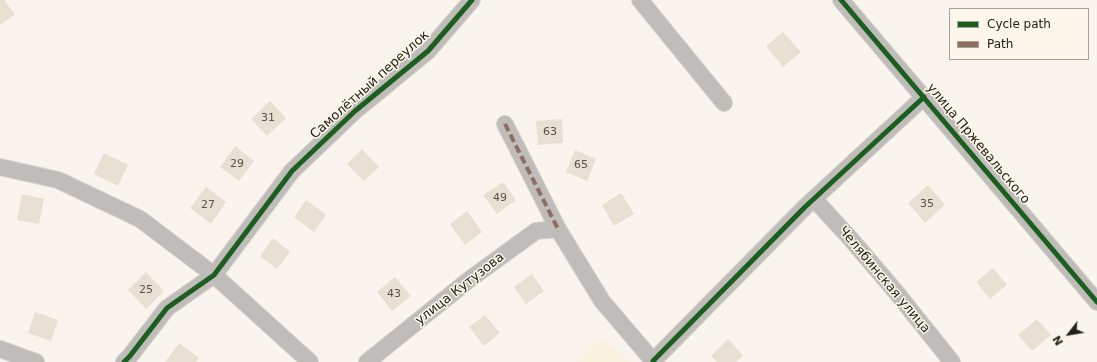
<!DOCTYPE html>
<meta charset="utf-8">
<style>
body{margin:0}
#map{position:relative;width:1097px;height:362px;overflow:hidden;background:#f9f5ee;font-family:"DejaVu Sans",sans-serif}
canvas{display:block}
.legend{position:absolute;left:949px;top:8px;width:140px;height:52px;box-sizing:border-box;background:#fdf6ea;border:1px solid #a7a197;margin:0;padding:5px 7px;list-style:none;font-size:12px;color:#26221a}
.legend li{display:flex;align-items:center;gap:8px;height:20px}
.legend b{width:20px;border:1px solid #a7a197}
.north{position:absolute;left:1049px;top:314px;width:40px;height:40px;-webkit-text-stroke:3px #fdf6ea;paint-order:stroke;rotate:239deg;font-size:11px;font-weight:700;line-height:16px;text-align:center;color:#26221a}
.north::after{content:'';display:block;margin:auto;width:14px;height:18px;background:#26221a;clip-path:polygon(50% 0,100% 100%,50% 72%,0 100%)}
</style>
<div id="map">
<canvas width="1097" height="362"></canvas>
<ul class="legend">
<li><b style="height:5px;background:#1b5e20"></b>Cycle path</li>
<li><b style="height:5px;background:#8d6e63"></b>Path</li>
</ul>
<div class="north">N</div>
</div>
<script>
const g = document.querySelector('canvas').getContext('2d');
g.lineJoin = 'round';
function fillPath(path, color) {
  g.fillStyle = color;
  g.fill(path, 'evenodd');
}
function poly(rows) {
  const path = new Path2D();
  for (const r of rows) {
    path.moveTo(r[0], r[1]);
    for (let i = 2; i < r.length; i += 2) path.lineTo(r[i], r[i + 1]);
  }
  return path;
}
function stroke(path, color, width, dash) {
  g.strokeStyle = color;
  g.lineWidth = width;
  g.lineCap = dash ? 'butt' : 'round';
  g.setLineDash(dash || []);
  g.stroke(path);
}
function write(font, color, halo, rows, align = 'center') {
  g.font = font + ' "DejaVu Sans",sans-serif';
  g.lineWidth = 3;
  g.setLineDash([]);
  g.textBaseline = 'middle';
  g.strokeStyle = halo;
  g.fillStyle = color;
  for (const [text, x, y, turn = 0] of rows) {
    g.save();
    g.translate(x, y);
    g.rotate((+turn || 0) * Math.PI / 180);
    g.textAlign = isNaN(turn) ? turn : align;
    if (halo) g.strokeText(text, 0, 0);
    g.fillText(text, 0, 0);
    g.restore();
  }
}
fillPath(poly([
 [602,338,630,362,576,362]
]), '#fbf1df');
fillPath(poly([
 [0,0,4,0,15,14,0,25],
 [783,32,801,52,783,67,766,46],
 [270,101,286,118,267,136,251,119],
 [562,119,563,143,538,145,536,121],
 [235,146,254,161,239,181,220,167],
 [362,149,379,167,364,181,347,164],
 [575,150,596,159,587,181,566,172],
 [104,153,128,165,118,186,94,174],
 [503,182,516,200,497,214,483,195],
 [928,185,945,205,925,223,908,203],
 [206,187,226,202,211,224,190,208],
 [621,193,634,214,614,226,602,205],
 [22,194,44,199,39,224,17,220],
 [306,200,326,215,314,232,294,217],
 [467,211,482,232,465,245,450,224],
 [273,238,290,252,277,269,260,256],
 [993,268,1007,285,990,299,976,282],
 [146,272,164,291,146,309,128,290],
 [532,274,544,291,526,304,514,287],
 [395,277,411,296,392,311,377,292],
 [35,312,58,320,51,341,28,333],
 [485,315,500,333,484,346,469,327],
 [1037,319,1051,335,1032,351,1018,335],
 [728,339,743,355,736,362,717,362,711,356],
 [179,343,199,358,196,362,165,362]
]), '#e8e0d3');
const minor = poly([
 [640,0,724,103],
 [841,0,1097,302],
 [505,124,558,229,602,301,654,362],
 [0,167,58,180,140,219,214,275,310,362],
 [814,199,849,237,896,292,952,362],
 [0,349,36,362],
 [124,362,130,356,167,308,214,275,292,171,355,111,428,51,472,0],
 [367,362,470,279,536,231,558,229],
 [652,362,805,207,924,97]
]);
stroke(minor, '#d6d2cd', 18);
stroke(minor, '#c0bcba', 16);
stroke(poly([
 [505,124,558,229]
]), '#8d6e63', 4, [8, 4]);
stroke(poly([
 [841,0,1097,302],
 [653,361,805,207,924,97],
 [124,362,130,356,167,308,214,275,292,171,355,111,428,51,472,0]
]), '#1b5e20', 5);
write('11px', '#585249', null, [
 ["31",268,118],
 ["63",550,132],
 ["29",237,164],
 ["65",581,165],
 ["49",500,198],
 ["35",927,204],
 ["27",208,205],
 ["25",146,290],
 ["43",394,294]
]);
write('13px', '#26221a', '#fdf6ea', [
 ["Самолётный переулок",370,85,-42],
 ["улица Пржевальского",978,144,50],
 ["Челябинская улица",884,280,50],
 ["улица Кутузова",460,289,-38]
]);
</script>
